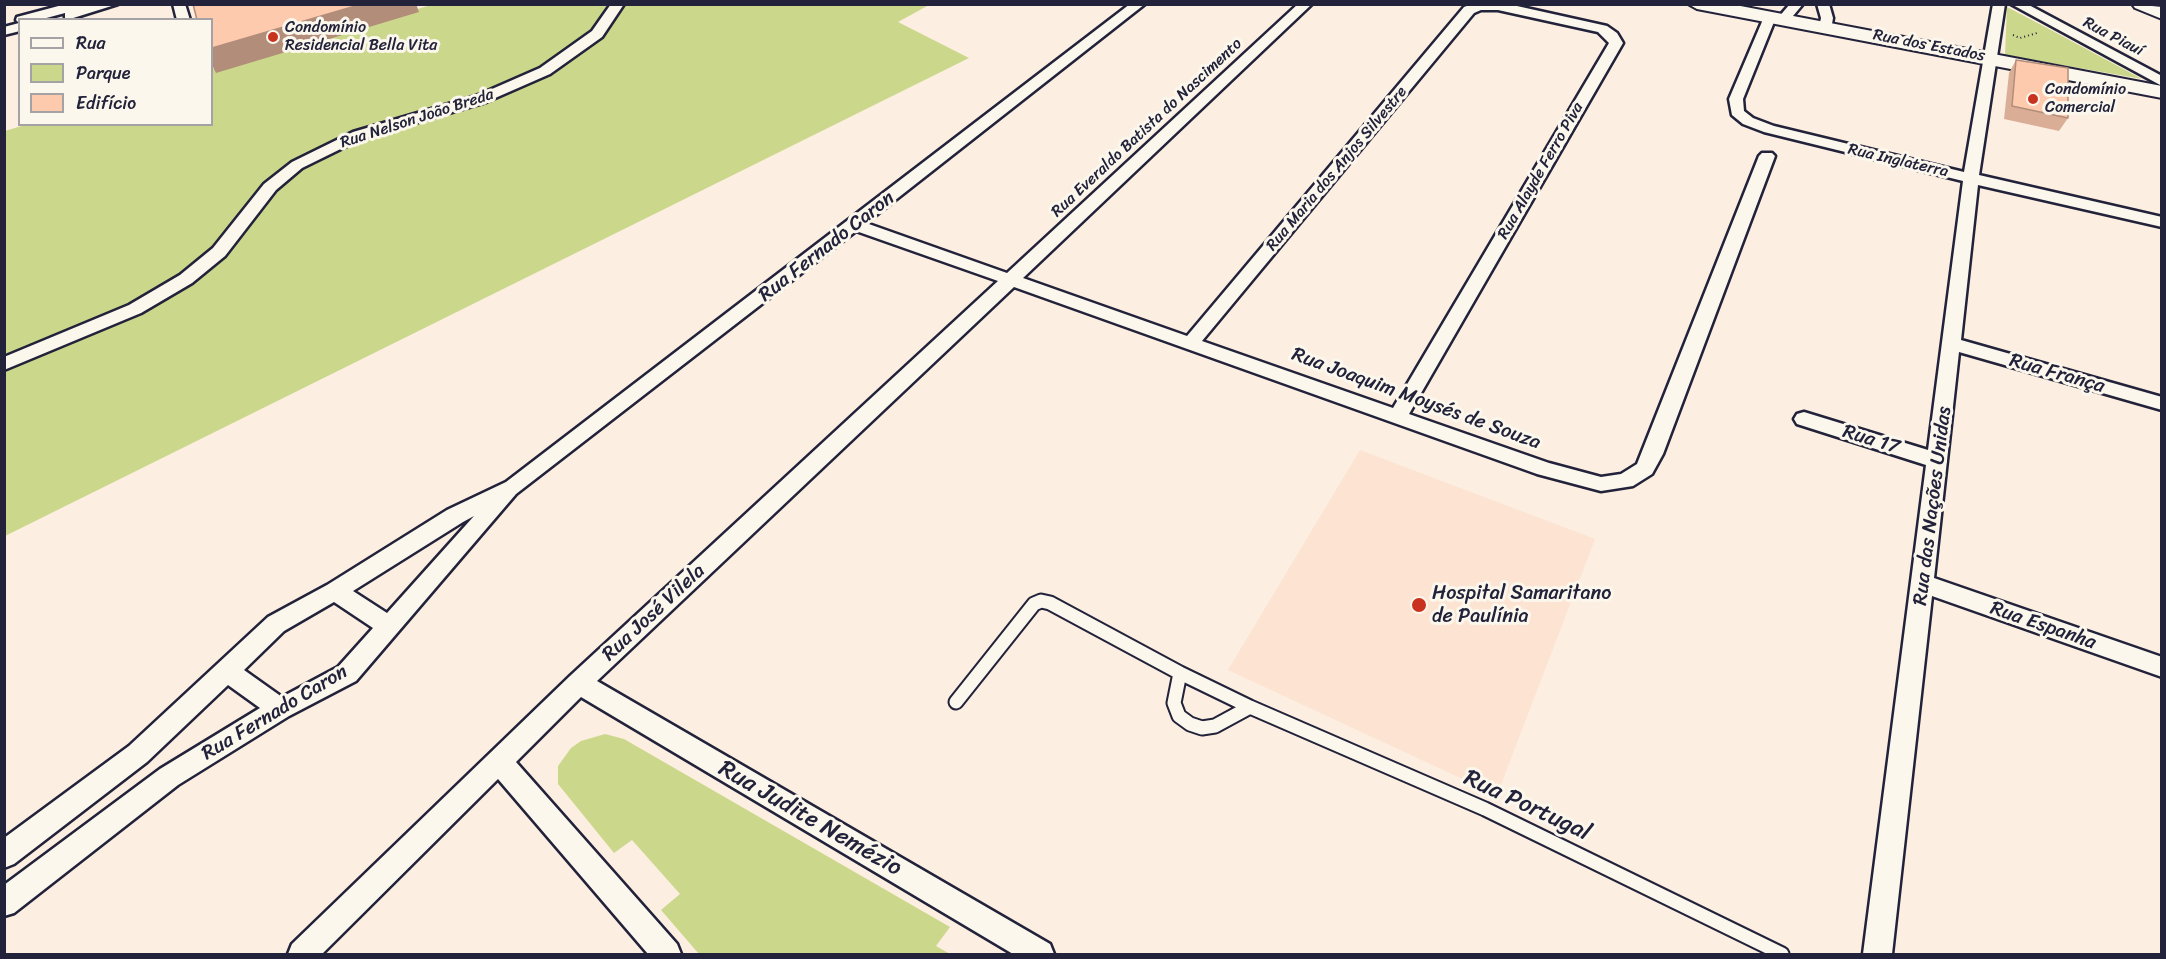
<!DOCTYPE html>
<meta charset="utf-8">
<style>
body{margin:0}
#map{position:relative;width:2166px;height:959px;overflow:hidden;background:#fceee0;font-family:Sriracha,sans-serif}
canvas{display:block}
.frame{position:absolute;inset:0;border:6px solid #22223b;pointer-events:none}
.legend{position:absolute;left:18px;top:18px;width:195px;height:108px;box-sizing:border-box;background:#fbf7ec;border:2px solid #a4a2a5;margin:0;padding:8px 10px;list-style:none;font-size:18px;color:#22223b}
.legend li{display:flex;align-items:center;gap:12px;height:30px}
.legend b{width:30px;border:2px solid #a4a2a5}
</style>
<div id="map">
<canvas width="2166" height="959"></canvas>
<div class="frame"></div>
<ul class="legend">
<li><b style="height:8px;background:#fbf7ec"></b>Rua</li>
<li><b style="height:16px;background:#cbd88c"></b>Parque</li>
<li><b style="height:16px;background:#fecaae"></b>Edifício</li>
</ul>
</div>
<script>
const g = document.querySelector('canvas').getContext('2d');
g.lineJoin = 'round';
function fillPath(path, color) {
  g.fillStyle = color;
  g.fill(path, 'evenodd');
}
function poly(rows) {
  const path = new Path2D();
  for (const r of rows) {
    path.moveTo(r[0], r[1]);
    for (let i = 2; i < r.length; i += 2) path.lineTo(r[i], r[i + 1]);
  }
  return path;
}
function stroke(path, color, width, dash) {
  g.strokeStyle = color;
  g.lineWidth = width;
  g.lineCap = dash ? 'butt' : 'round';
  g.setLineDash(dash || []);
  g.stroke(path);
}
function write(font, color, halo, rows, align = 'center') {
  g.font = font + ' Sriracha,sans-serif';
  g.lineWidth = 6;
  g.setLineDash([]);
  g.textBaseline = 'middle';
  g.strokeStyle = halo;
  g.fillStyle = color;
  for (const [text, x, y, turn = 0] of rows) {
    g.save();
    g.translate(x, y);
    g.rotate((+turn || 0) * Math.PI / 180);
    g.textAlign = isNaN(turn) ? turn : align;
    if (halo) g.strokeText(text, 0, 0);
    g.fillText(text, 0, 0);
    g.restore();
  }
}
fillPath(poly([
 [1360,450,1595,539,1497,795,1228,670]
]), '#fde3d1');
fillPath(poly([
 [431,5,929,5,898,22,969,58,5,536,5,131,28,124,212,124,212,69],
 [2007,7,2049,29,2142,79,2005,55],
 [605,734,624,739,950,927,936,946,950,954,699,954,661,910,680,894,632,840,614,853,558,784,558,766,571,748,581,741]
]), '#cbd88c');
const lane = poly([
 [1180,673,1174,703,1179,716,1190,724,1202,728,1215,726,1250,707],
 [956,702,1034,604,1041,601,1050,603,1180,673,1250,707,1485,809,1782,954]
]);
const street = poly([
 [66,4,118,4,70,19,65,18,65,13,39,20,20,20,20,31,4,35,4,27,19,23,16,20,17,17,66,4],
 [173,4,185,4,190,20,177,20,173,4],
 [611,4,624,4,602,37,550,74,486,102,363,138,302,168,276,190,225,256,192,283,141,313,4,370,4,357,129,305,180,275,213,248,264,184,292,162,353,132,476,96,540,68,592,31,611,4],
 [1130,4,1145,4,866,223,1007,273,1298,4,1312,4,1023,278,1187,336,1464,7,1472,4,1508,4,1607,26,1617,33,1623,43,1409,414,1549,463,1601,477,1621,474,1637,464,1759,156,1762,153,1772,153,1775,156,1663,454,1652,474,1633,486,1601,491,1537,474,1014,287,597,681,1050,944,1054,954,1013,954,581,697,516,762,677,944,681,954,648,954,498,779,322,954,288,954,292,944,570,676,998,281,856,231,516,494,356,681,289,716,178,785,14,913,4,916,4,885,160,769,260,708,228,685,147,762,14,864,4,868,4,838,129,746,268,617,327,585,447,510,506,482,1130,4],
 [1481,10,1498,10,1598,32,1609,43,1393,408,1202,341,1474,13,1481,10],
 [474,516,387,613,353,591,463,522,474,516],
 [334,602,373,628,338,667,282,697,244,670,284,631,334,602],
 [1790,4,1803,4,1788,22,1778,22,1777,19,1790,4],
 [1817,4,1829,4,1833,18,1831,30,1826,31,1819,27,1821,18,1817,4],
 [1993,4,2005,4,1979,175,2162,217,2162,227,1978,185,1961,340,2162,397,2162,410,1959,352,1934,578,2162,657,2162,677,1932,596,1892,954,1863,954,1926,465,1797,424,1794,419,1797,414,1804,412,1928,450,1963,181,1764,132,1743,124,1732,115,1729,99,1764,17,1765,14,1775,14,1776,17,1743,99,1744,111,1753,118,1774,126,1964,172,1993,4],
 [2011,4,2027,4,2162,76,2162,86,2011,4]
]);
const secondary = poly([
 [1688,4,1730,4,2162,86,2162,98,1697,9,1688,4],
 [2132,4,2162,7,2162,19,2135,8,2132,4]
]);
stroke(lane, '#22223b', 17);
stroke(street, '#22223b', 5);
stroke(secondary, '#22223b', 4);
stroke(poly([
 [2013,35,2020,38,2037,33]
]), '#22223b', 2, [1, 3]);
stroke(lane, '#fbf7ec', 13);
fillPath(street, '#fbf7ec');
fillPath(secondary, '#fbf7ec');
fillPath(poly([
 [2016,60,2068,118,2059,131,2004,119,2009,73]
]), '#daae96');
fillPath(poly([
 [362,4,416,4,419,12,216,73,212,65,212,48]
]), '#b28d7a');
const building = poly([
 [193,4,362,4,212,48,212,20,197,20,193,4],
 [2016,60,2068,68,2068,118,2012,106,2016,60]
]);
fillPath(building, '#fecaae');
stroke(building, '#b28d7a', 1.5);
for (const [x, y, r, color] of [
 [273,37,6,"#c8321e"],
 [2033,99,6,"#c8321e"],
 [1419,605,8,"#c8321e"]
]) {
  const dot = new Path2D();
  dot.arc(x, y, r, 0, 2 * Math.PI);
  g.fillStyle = color;
  g.fill(dot);
  stroke(dot, '#fbf7ec', 2);
}
write('16px', '#22223b', '#fbf7ec', [
 ["Condomínio",285,28],
 ["Residencial Bella Vita",285,46],
 ["Condomínio",2045,90],
 ["Comercial",2045,108]
], 'left');
write('16px', '#22223b', '#fbf7ec', [
 ["Rua Piauí",2113,37,28],
 ["Rua dos Estados",1929,46,11],
 ["Rua Nelson João Breda",417,119,-18],
 ["Rua Everaldo Batista do Nascimento",1147,128,-43],
 ["Rua Inglaterra",1898,161,13],
 ["Rua Maria dos Anjos Silvestre",1337,169,-50],
 ["Rua Alayde Ferro Piva",1541,171,-60]
]);
write('20px', '#22223b', '#fbf7ec', [
 ["Rua Fernado Caron",827,247,-38],
 ["Rua França",2057,374,16],
 ["Rua Joaquim Moysés de Souza",1416,399,20],
 ["Rua 17",1871,440,17],
 ["Rua das Nações Unidas",1933,506,-83],
 ["Rua José Vilela",654,613,-43],
 ["Rua Espanha",2043,626,19],
 ["Rua Fernado Caron",275,713,-31]
]);
write('20px', '#22223b', '#fbf7ec', [
 ["Hospital Samaritano",1432,594],
 ["de Paulínia",1432,617]
], 'left');
write('24px', '#22223b', '#fbf7ec', [
 ["Rua Portugal",1527,806,25],
 ["Rua Judite Nemézio",810,819,30]
]);
</script>
